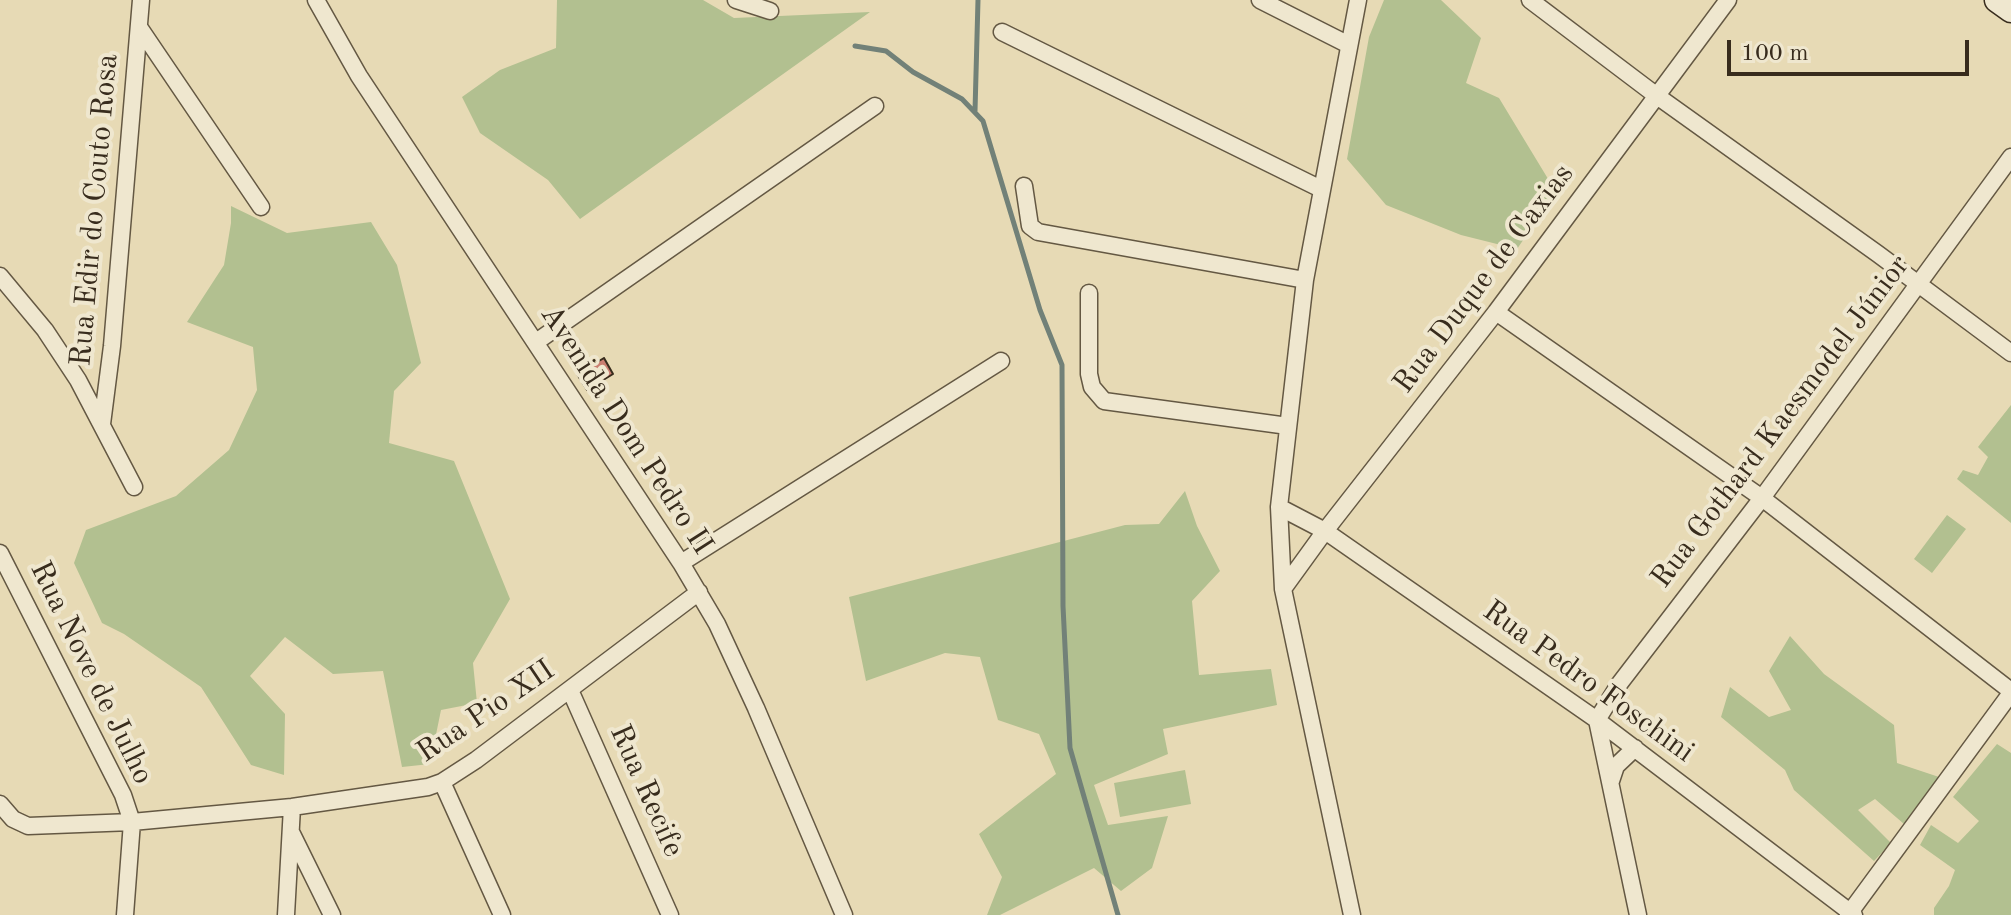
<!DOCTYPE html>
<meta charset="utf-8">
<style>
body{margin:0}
#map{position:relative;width:2011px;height:915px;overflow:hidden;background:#e7dab5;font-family:"Old Standard TT",serif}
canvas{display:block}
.scale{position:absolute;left:1727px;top:40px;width:242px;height:36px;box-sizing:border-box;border:4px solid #382c1d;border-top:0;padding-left:10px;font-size:24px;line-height:28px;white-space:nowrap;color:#382c1d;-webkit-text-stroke:6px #efe7cf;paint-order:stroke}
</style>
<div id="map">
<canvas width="2011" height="915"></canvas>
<div class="scale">100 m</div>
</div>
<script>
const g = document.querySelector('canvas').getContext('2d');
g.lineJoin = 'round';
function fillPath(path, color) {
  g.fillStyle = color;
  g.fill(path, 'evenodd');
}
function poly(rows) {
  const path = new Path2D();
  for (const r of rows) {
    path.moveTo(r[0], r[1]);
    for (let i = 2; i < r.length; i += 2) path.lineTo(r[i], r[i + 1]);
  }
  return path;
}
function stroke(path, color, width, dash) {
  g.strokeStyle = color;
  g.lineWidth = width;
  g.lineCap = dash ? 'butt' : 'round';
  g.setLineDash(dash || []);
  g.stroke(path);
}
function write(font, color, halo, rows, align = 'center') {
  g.font = font + ' "Old Standard TT",serif';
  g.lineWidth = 8;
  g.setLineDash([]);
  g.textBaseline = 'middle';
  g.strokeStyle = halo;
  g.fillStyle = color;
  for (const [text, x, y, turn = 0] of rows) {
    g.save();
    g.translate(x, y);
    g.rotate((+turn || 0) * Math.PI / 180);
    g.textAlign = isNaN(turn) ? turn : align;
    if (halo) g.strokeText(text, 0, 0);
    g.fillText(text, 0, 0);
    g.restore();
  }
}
fillPath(poly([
 [557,0,703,0,734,18,870,12,580,219,548,180,480,133,462,97,500,70,556,48],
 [1384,0,1441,0,1481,38,1466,83,1499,98,1556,192,1517,249,1461,235,1386,205,1347,159,1369,37],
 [231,206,287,233,371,222,397,265,421,363,394,391,389,443,454,461,510,599,473,663,477,703,441,710,430,764,402,767,383,671,333,674,285,637,250,676,285,714,284,775,251,765,201,687,124,634,102,623,74,563,86,530,176,496,229,450,257,390,253,347,187,322,224,265,231,223],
 [2011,405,2011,523,1957,479,1963,470,1978,475,1988,457,1978,447],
 [1185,491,1197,526,1220,571,1192,601,1199,675,1271,669,1277,705,1163,729,1168,754,1094,785,1108,825,1168,816,1152,868,1121,891,1094,868,1000,915,987,915,1002,877,979,834,1056,774,1039,734,998,720,980,657,945,653,866,681,849,597,1125,525,1159,524],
 [1947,515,1966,529,1932,573,1914,559],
 [1790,636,1824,674,1894,725,1897,763,1939,777,1904,824,1875,799,1858,810,1891,843,1874,861,1794,790,1785,770,1721,717,1730,687,1769,717,1791,710,1769,671],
 [1997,744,2011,753,2011,915,1934,915,1934,908,1949,886,1955,870,1920,845,1931,825,1958,843,1979,821,1953,797],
 [1185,770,1191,804,1120,817,1114,783]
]), '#b2c090');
stroke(poly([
 [855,46,886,51,913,72,962,99,983,121,1040,310,1062,365,1063,606,1070,748,1118,915],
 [975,111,978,0]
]), '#728178', 5);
const building = poly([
 [604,358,613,374,587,390,577,374,604,358]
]);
fillPath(building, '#ca7e71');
stroke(building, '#382c1d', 2);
const street = poly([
 [316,0,359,76,681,563,717,624,756,708,844,915],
 [736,0,770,11],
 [1260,0,1349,45],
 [1530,0,1657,96,1878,254,2011,353],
 [139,27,261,207],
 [1002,32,1321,189],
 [1024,186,1030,226,1038,232,1305,280],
 [0,276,45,330,78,380,134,487],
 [1089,293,1089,374,1092,387,1104,401,1288,426],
 [1496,312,1762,498,2011,691],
 [536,342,875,106],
 [102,424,112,346,141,0],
 [1279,507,1325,531,1597,720,1854,915],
 [0,553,123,795,132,822,125,915],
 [681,563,1001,361],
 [1283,589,1325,531,1496,312,1728,0],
 [570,690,670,915],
 [1597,720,1620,683,1762,498,2011,157],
 [1597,720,1638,915],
 [1611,781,1616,766,1635,748],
 [442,782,502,915],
 [0,804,13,819,28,826,132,822,292,807,428,787,442,782,476,760,699,592],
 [292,834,332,915],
 [286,915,292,807],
 [1352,915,1283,589,1279,507,1305,280,1358,0],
 [1848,915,2011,693]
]);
const secondary = poly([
 [1997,0,2011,10]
]);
stroke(street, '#645843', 19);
stroke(secondary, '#382c1d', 27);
stroke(street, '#efe7cf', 16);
stroke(secondary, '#efe7cf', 24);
write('30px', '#382c1d', '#efe7cf', [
 ["Rua Edir do Couto Rosa",95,210,-85],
 ["Rua Duque de Caxias",1484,279,-53],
 ["Rua Gothard Kaesmodel Júnior",1781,422,-53],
 ["Avenida Dom Pedro II",626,430,57],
 ["Rua Nove de Julho",91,673,64],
 ["Rua Pedro Foschini",1588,682,36],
 ["Rua Pio XII",486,712,-34],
 ["Rua Recife",646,791,66]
]);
</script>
